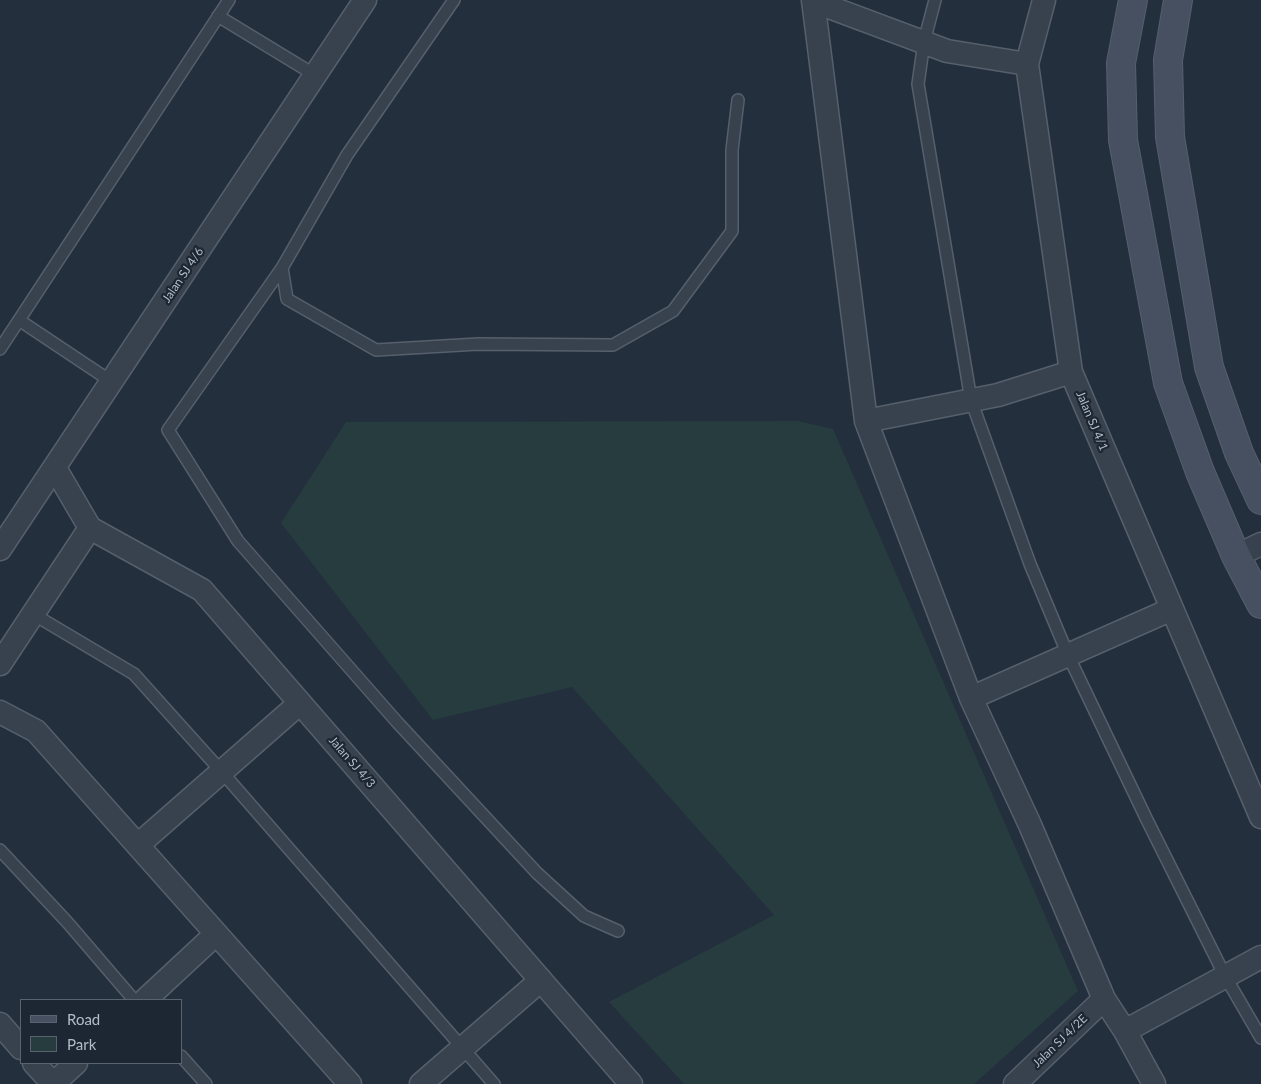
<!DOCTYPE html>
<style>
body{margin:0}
#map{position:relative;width:1261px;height:1084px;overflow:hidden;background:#242f3e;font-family:Lato,sans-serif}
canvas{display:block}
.legend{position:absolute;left:20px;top:999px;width:162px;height:65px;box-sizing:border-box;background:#1d2633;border:1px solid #59626f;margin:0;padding:6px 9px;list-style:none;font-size:15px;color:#b4bcc9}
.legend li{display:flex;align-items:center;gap:10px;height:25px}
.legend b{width:25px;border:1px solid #59626f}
</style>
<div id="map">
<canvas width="1261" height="1084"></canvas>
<ul class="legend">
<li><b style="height:6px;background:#465061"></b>Road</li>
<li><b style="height:14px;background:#263c3f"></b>Park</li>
</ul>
</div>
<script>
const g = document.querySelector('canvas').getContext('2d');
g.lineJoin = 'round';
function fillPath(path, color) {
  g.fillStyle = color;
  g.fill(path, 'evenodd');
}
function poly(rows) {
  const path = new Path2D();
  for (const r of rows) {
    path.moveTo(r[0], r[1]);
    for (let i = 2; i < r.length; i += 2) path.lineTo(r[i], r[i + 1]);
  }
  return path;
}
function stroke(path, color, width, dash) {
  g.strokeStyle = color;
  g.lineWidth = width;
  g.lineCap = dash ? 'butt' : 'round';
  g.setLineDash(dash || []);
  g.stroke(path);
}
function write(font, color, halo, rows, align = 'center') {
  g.font = font + ' Lato,sans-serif';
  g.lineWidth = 4.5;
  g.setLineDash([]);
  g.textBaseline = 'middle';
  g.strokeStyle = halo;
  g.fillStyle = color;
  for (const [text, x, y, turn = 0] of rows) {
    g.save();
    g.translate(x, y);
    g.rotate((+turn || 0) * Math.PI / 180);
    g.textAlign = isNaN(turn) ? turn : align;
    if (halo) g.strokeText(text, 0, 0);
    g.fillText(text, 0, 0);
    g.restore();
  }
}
fillPath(poly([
 [798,421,833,429,1078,991,974,1084,684,1084,609,1002,774,915,572,687,433,720,281,523,346,422]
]), '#263c3f');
const lane = poly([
 [454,0,347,155,282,268,287,299,376,350,478,344,613,345,673,311,732,231,732,150,738,100],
 [935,0,924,42,918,84,971,400,1030,564,1068,655,1146,818,1225,976,1261,1038],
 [218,16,315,75],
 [282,268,168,430,238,541,397,722,537,873,584,916,618,931],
 [19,320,112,382],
 [0,349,229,0],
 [33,614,134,674,222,772,494,1084],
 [0,850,68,923,134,1000],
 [181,1056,206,1084]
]);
const street = poly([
 [813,0,866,421,971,698,1030,825,1104,999,1125,1031,1154,1084],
 [1044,0,1027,64,1071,372,1261,817],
 [813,1,947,51,1027,64],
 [866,421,998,395,1071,372],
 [55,468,90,528,202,590,631,1084],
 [0,549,365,0],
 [1236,556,1261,544],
 [0,664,90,528],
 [971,698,1172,609],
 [0,712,36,731,350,1084],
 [138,845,300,703],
 [145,1000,216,934],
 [0,1024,21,1048],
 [1125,1031,1261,957],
 [34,1063,53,1084],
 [53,1084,76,1063],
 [421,1084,541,980],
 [1015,1084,1104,999]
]);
const secondary = poly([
 [1133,0,1121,63,1123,140,1168,383,1200,472,1236,556,1261,604],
 [1178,0,1168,60,1170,137,1209,367,1239,453,1261,500]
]);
stroke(lane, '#565f6c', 14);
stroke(street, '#565f6c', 25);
stroke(secondary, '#565f6c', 30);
stroke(lane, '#38414e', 11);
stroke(street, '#38414e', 22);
stroke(secondary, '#465061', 28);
write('12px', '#b4bcc9', '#1d2633', [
 ["Jalan SJ 4/6",183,275,-56],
 ["Jalan SJ 4/1",1092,421,67],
 ["Jalan SJ 4/3",352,762,49],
 ["Jalan SJ 4/2E",1060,1041,-44]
]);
</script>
